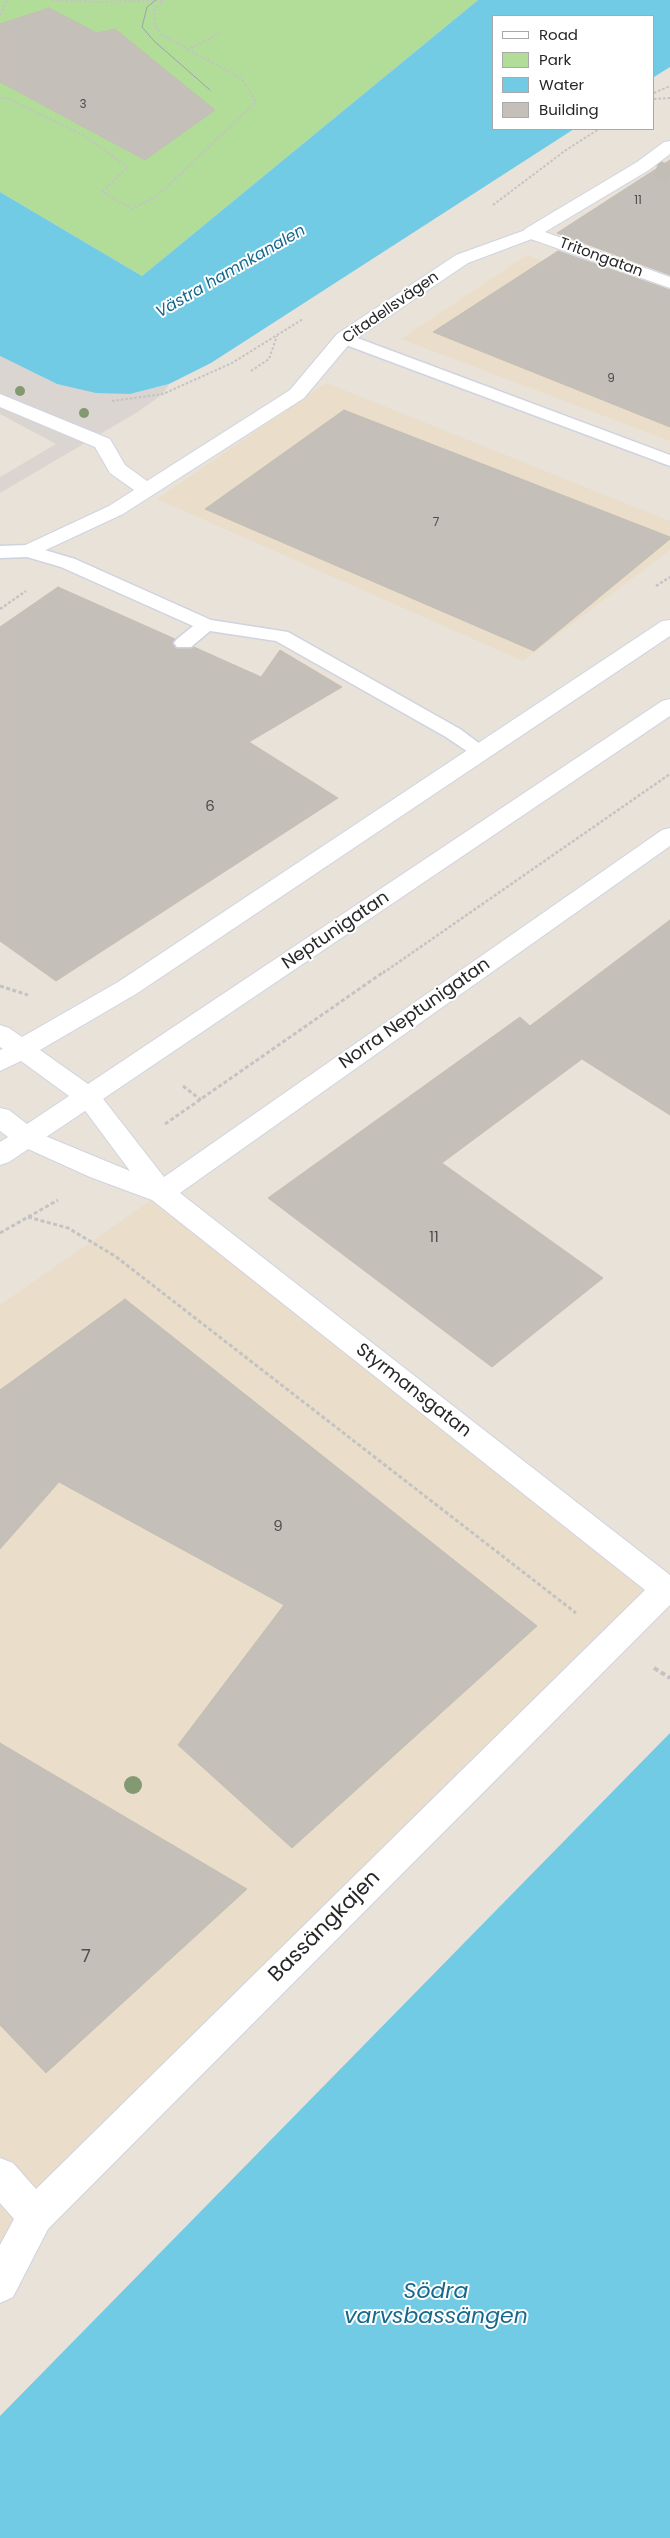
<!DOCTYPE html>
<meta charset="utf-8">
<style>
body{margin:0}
#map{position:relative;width:670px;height:2538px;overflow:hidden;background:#e9e2d9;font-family:Poppins,sans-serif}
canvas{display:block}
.legend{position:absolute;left:492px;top:15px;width:162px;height:115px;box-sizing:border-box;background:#fff;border:1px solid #a9a9a9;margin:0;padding:6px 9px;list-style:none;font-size:15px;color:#272727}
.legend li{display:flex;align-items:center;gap:10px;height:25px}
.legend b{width:25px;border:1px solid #a9a9a9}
</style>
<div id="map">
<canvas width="670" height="2538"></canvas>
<ul class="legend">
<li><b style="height:6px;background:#fff"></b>Road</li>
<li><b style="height:14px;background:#b2dd99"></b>Park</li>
<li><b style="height:14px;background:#72cbe5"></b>Water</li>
<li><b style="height:14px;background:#c4bfb9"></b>Building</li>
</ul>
</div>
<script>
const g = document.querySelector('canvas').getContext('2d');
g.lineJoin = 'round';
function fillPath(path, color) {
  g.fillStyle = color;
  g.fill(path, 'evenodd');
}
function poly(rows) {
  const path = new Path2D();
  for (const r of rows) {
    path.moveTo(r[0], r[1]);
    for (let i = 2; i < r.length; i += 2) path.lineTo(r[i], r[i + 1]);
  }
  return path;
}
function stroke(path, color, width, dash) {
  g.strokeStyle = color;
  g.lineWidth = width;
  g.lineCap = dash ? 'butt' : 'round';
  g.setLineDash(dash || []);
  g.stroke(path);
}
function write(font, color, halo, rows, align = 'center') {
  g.font = font + ' Poppins,sans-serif';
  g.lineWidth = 4;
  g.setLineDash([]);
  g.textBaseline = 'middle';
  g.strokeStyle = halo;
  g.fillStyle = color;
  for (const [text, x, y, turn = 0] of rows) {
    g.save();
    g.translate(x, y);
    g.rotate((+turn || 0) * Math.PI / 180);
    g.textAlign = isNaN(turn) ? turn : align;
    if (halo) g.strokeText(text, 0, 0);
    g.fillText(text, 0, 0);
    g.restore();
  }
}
fillPath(poly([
 [527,255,670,308,670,441,401,339],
 [326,383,670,521,670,550,523,661,157,499],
 [161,1193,666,1589,35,2216,0,2284,0,1305]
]), '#eadeca');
fillPath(poly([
 [0,0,478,0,142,276,0,192]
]), '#b2dd99');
fillPath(poly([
 [0,356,57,384,130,394,169,384,163,394,136,413,0,493,0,477,56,444,0,414]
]), '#dad5d0');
fillPath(poly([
 [478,0,670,0,670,67,654,77,654,16,494,16,494,129,574,129,211,363,169,384,130,394,96,393,57,384,0,356,0,192,142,276],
 [670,1733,670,2538,0,2538,0,2416]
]), '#72cbe5');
const building = poly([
 [49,8,97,33,115,29,215,110,145,160,0,82,0,24,49,8],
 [670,160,670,275,557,233,670,160],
 [558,251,670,290,670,427,433,332,558,251],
 [344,410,670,537,670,539,534,651,205,509,344,410],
 [58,587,175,639,172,643,177,649,194,647,261,677,280,650,342,687,249,742,338,798,56,981,0,941,0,627,58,587],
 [670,920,670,1115,582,1059,442,1163,603,1278,492,1367,268,1198,520,1017,530,1026,670,920],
 [125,1299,537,1626,292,1848,178,1745,284,1605,59,1482,0,1549,0,1390,125,1299],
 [0,1743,247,1889,46,2073,0,2025,0,1743]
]);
fillPath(building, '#c4bfb9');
stroke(building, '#c4beb4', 1);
stroke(poly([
 [656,169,670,174]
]), '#c2bdb5', 18, [18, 9]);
const service = poly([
 [344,333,670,455,670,466,338,342,336,338,338,334,344,333],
 [28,545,75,559,211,620,288,632,460,729,491,752,488,756,481,758,474,756,446,737,276,641,210,631,191,647,177,647,174,643,177,639,193,626,61,567,27,557,0,558,0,546,28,545]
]);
const pedestrian = poly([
 [531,228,537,229,540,233,537,237,468,263,351,342,304,398,123,514,35,555,28,557,21,555,18,551,21,547,109,506,134,490,110,473,95,447,0,407,0,394,110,439,125,465,147,481,290,390,337,334,456,255,531,228]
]);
const minor = poly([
 [670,141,670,154,649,170,545,232,670,277,670,288,525,237,522,233,525,229,637,162,664,142,670,141],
 [670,828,670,846,180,1193,670,1575,670,1605,48,2229,13,2297,0,2303,0,2245,14,2219,0,2203,0,2158,13,2163,36,2189,645,1590,152,1200,90,1177,17,1144,13,1137,17,1130,26,1128,130,1171,75,1097,79,1091,88,1088,97,1091,164,1177,662,830,670,828]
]);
const tertiary = poly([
 [670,620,670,636,136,994,40,1050,88,1084,662,701,670,699,670,716,97,1103,9,1162,0,1165,0,1142,8,1137,0,1131,0,1108,9,1110,27,1124,69,1096,21,1061,0,1071,0,1050,3,1049,0,1047,0,1025,9,1028,22,1037,118,982,662,621,670,620]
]);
stroke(service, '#cfd3e0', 3);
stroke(pedestrian, '#cfd3e0', 2);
stroke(minor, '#cfd3e0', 2);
stroke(tertiary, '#cfd3e0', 2);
stroke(poly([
 [52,0,103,2,161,0],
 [0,15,7,0],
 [187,50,220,33],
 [654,93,670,86],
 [0,98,9,99,83,135,128,167,102,192,132,209,158,195,256,102,242,79,164,36,155,27,154,10,163,0],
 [654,99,670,98],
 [493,205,566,150,599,129],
 [251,371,269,359,277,336],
 [112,401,163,394,232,363,303,319]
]), '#c3c3c3', 2, [2.5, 2]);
stroke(poly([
 [656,586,670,577],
 [0,609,26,591],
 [383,973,670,774]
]), '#c3c3c3', 2.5, [3, 2]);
stroke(poly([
 [0,986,28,995],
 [183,1086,201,1100],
 [165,1124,385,971],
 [28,1217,68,1228,115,1256,576,1613],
 [0,1233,58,1200]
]), '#c3c3c3', 3, [4, 2.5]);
stroke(poly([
 [654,1668,670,1678]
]), '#c3c3c3', 4, [5, 3]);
fillPath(service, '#fff');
fillPath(pedestrian, '#fff');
fillPath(minor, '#fff');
fillPath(tertiary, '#fff');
stroke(poly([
 [156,0,147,7,142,27,154,41,210,90]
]), '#9da1b1', 1);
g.fillStyle = '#829972';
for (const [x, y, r] of [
 [20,391,5],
 [84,413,5],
 [133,1785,9]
]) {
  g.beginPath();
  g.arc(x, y, r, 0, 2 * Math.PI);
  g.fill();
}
write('12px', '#4e4d4c', null, [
 ["3",83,105],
 ["11",638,201],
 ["9",611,379],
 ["7",436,523]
]);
write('15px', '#272727', '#fff', [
 ["Tritongatan",601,258,20],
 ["Citadellsvägen",391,308,-35]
]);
write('15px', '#4e4d4c', null, [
 ["6",210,807],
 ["11",434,1238],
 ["9",278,1527]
]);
write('italic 16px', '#16688d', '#fff', [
 ["Västra hamnkanalen",231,272,-30]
]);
write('18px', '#272727', '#fff', [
 ["Neptunigatan",336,931,-34],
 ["Norra Neptunigatan",415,1014,-35],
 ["Styrmansgatan",413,1391,38]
]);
write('18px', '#4e4d4c', null, [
 ["7",86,1957]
]);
write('21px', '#272727', '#fff', [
 ["Bassängkajen",325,1927,-45]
]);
write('italic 22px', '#16688d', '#fff', [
 ["Södra",436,2292],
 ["varvsbassängen",436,2317]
]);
</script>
